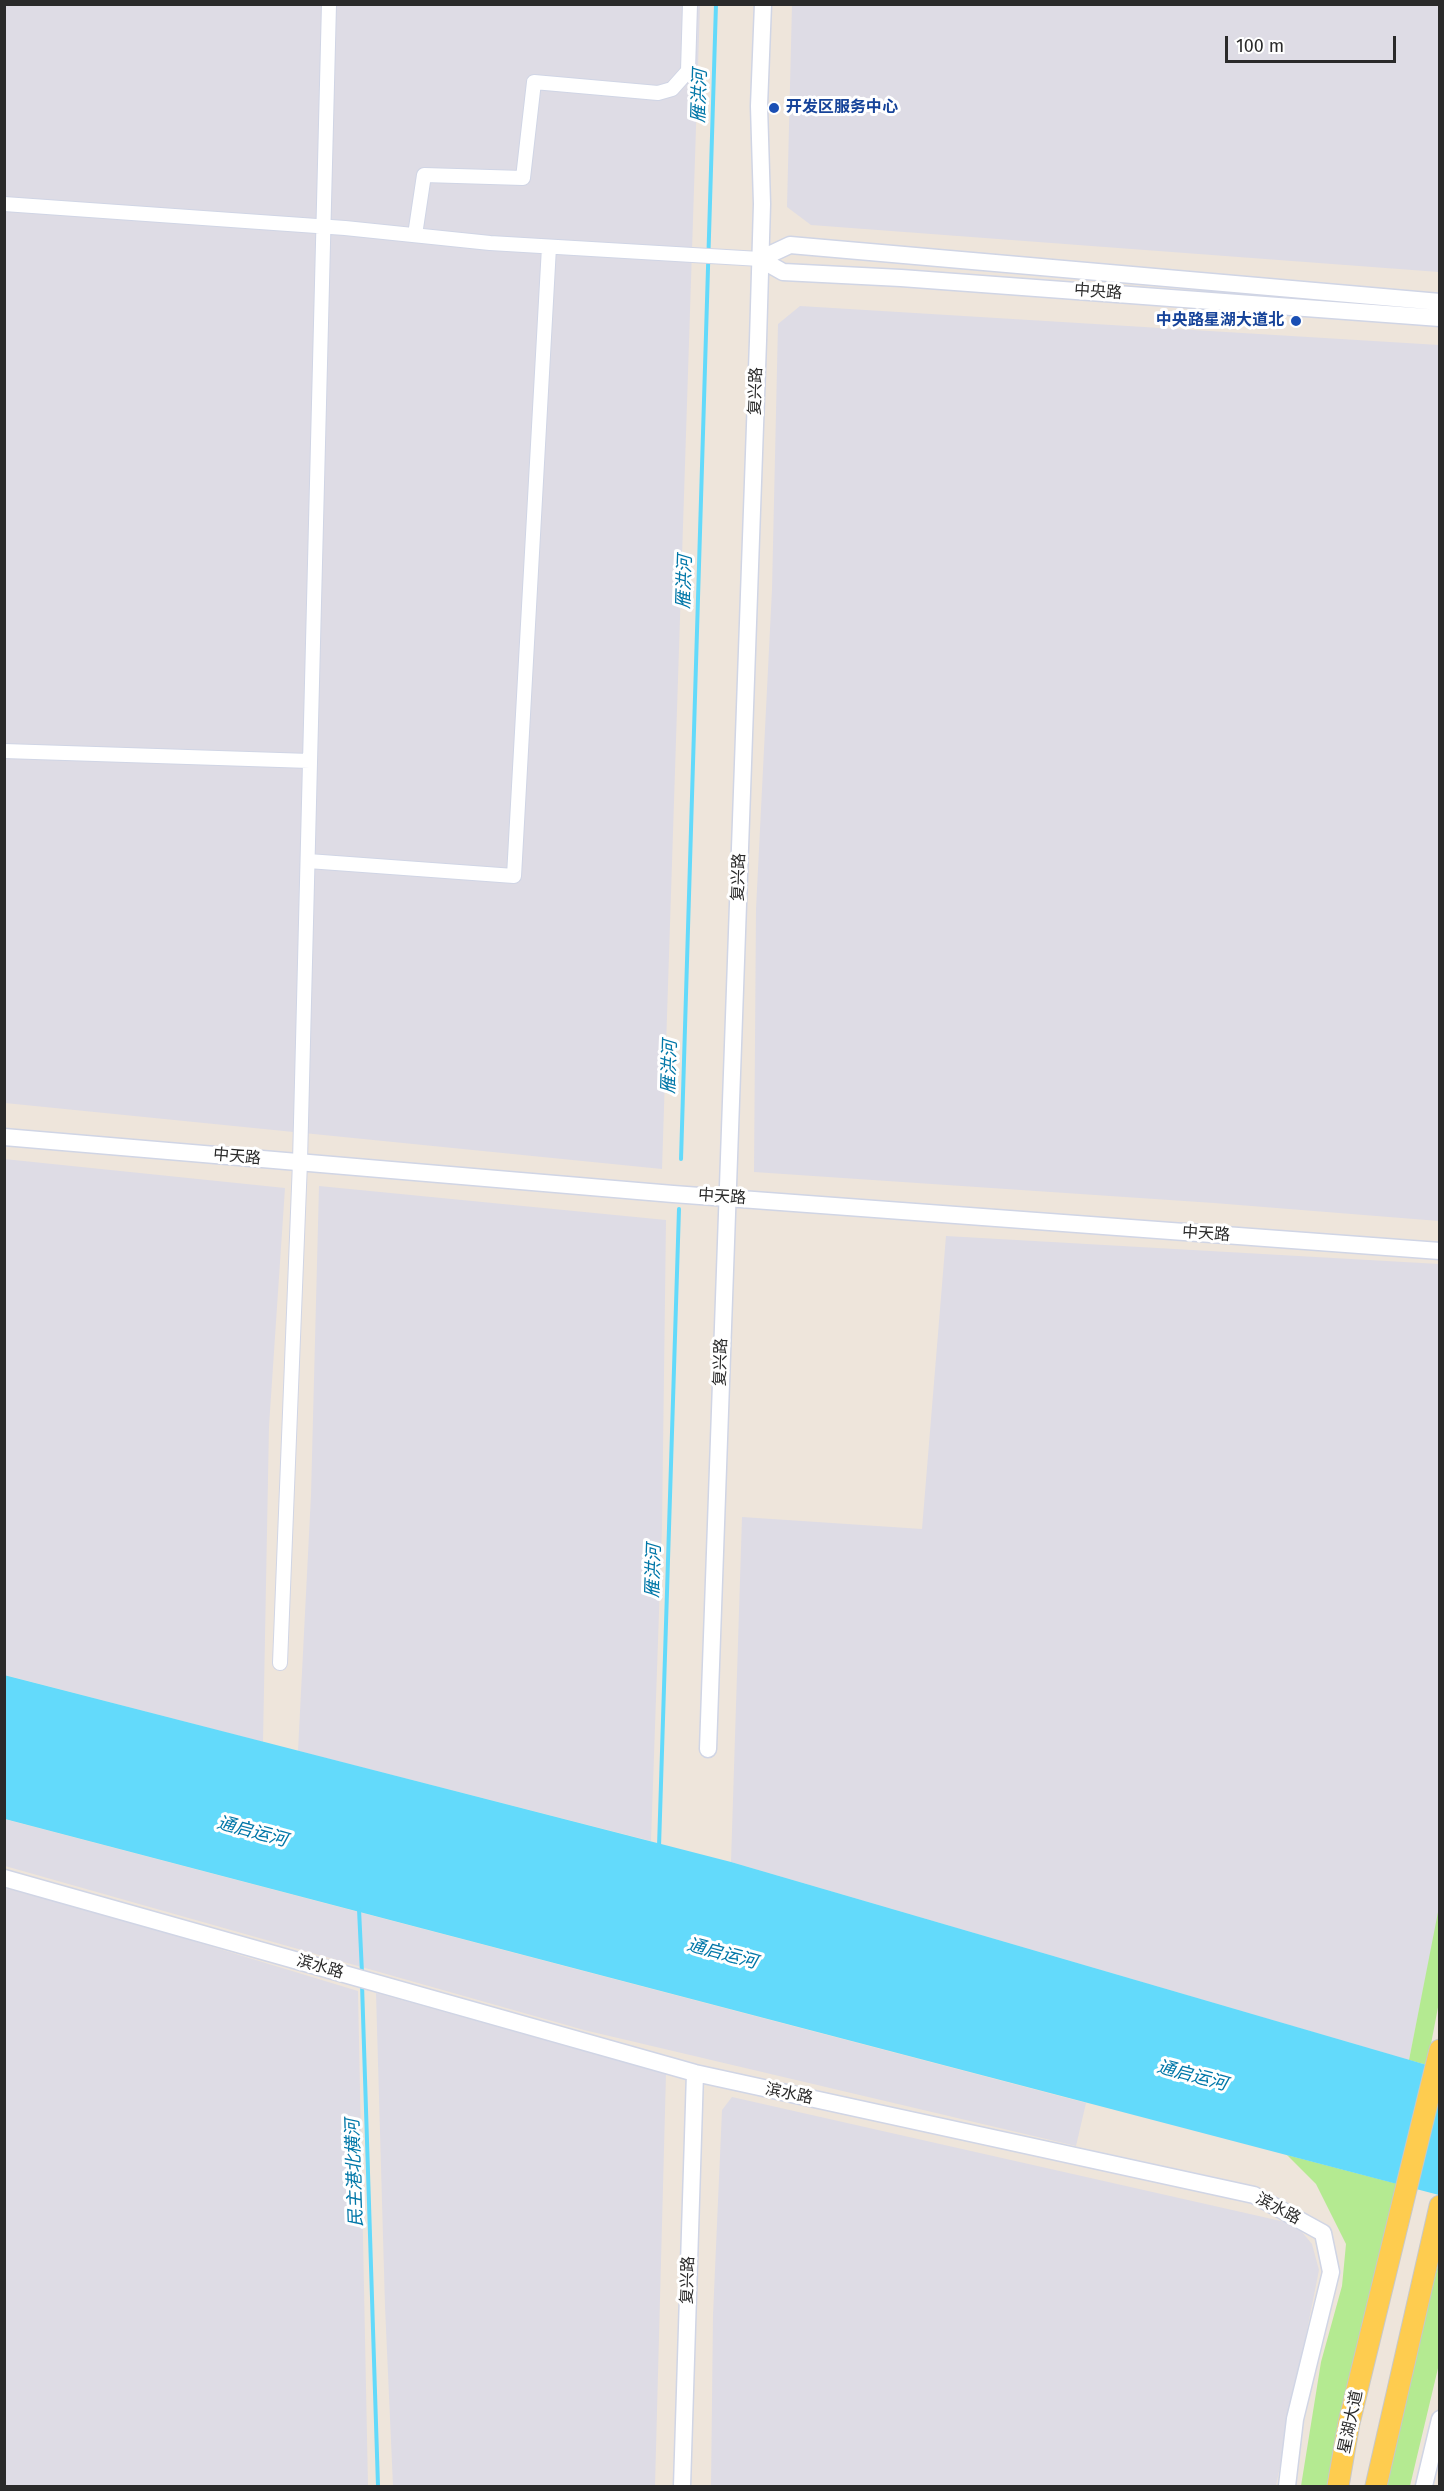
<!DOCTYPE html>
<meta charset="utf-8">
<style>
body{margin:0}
#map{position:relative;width:1444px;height:2491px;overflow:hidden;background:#eee5db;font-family:"Fira Sans",sans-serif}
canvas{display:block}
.frame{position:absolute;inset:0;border:6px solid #2a2a2a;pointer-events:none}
.scale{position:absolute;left:1225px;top:36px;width:171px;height:27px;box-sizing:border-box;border:3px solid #2a2a2a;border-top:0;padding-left:8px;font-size:18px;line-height:21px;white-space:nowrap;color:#2a2a2a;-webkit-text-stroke:4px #fff;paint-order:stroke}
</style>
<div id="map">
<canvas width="1444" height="2491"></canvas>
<div class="frame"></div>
<div class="scale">100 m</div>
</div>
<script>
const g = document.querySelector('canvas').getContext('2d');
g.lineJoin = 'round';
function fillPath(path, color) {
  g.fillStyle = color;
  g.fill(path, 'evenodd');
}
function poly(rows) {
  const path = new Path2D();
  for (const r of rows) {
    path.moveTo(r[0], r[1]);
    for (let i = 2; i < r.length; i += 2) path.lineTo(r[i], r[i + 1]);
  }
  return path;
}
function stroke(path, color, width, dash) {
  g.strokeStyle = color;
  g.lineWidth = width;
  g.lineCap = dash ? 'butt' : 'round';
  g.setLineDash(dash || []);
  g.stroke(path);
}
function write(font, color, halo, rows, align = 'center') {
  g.font = font + ' "Fira Sans","Noto Sans SC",sans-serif';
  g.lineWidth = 6;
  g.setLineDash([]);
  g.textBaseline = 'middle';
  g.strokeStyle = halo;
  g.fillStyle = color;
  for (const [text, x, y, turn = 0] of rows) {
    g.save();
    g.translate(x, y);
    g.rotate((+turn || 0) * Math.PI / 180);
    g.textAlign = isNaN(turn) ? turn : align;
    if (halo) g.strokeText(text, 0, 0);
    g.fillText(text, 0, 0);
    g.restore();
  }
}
fillPath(poly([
 [4,5,700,5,662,1169,5,1103],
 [792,5,1439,5,1439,272,811,225,787,207],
 [800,306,1439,345,1439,1221,1214,1203,754,1172,756,909,772,589,778,324],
 [4,1159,285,1188,269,1426,263,1742,5,1675],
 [319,1186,666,1220,662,1527,651,1841,298,1751,311,1495],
 [946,1236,1439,1264,1440,1907,1409,2060,731,1862,742,1517,922,1529],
 [4,1819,1086,2103,1076,2146,584,2030,5,1866],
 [4,1888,114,1917,358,1991,368,2486,5,2486],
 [376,1993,666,2074,655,2486,393,2486,385,2306],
 [732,2097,1272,2219,1289,2223,1302,2232,1312,2244,1319,2270,1276,2486,711,2486,713,2315,722,2110]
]), '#dedce5');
fillPath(poly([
 [1439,1907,1439,2002,1427,2065,1409,2060],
 [1287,2155,1398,2184,1330,2486,1301,2486,1321,2362,1342,2286,1346,2244,1316,2184],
 [1439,2261,1439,2364,1410,2486,1387,2486,1407,2389]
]), '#b4ea91');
fillPath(poly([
 [4,1675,731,1862,1427,2065,1439,2070,1439,2195,5,1819]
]), '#63dafb');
stroke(poly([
 [681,1159,716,4],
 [659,1847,679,1209],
 [359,1909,362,1973],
 [362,1984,378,2486]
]), '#63dafb', 4);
const minor = poly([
 [4,204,345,228,490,243,760,259],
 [415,235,424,175,523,178,534,82,658,93,672,89,688,71,690,4],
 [4,751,310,761],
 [308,861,514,876,549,247],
 [280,1663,300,1162,329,4]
]);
const tertiary = poly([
 [760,259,790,245,1440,302],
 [760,259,783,272,901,278,1440,318],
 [4,1137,673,1194,1440,1251],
 [708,1749,758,341,762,204,759,106,763,4],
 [4,1878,695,2073,1254,2195,1323,2233,1331,2272,1295,2419,1287,2486],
 [682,2486,695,2073],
 [1424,2486,1440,2419]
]);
const primary = poly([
 [1338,2486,1349,2423,1440,2050],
 [1376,2486,1440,2206]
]);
stroke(minor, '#d0d5e5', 16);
stroke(tertiary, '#d0d5e5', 19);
stroke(primary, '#c8c8c8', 23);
stroke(minor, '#fff', 14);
stroke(tertiary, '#fff', 16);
stroke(primary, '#fecc4f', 21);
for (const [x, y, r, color] of [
 [774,108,6,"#1a4fb4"],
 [1296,321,6,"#1a4fb4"]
]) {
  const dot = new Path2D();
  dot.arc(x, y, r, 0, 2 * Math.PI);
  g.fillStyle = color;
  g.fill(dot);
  stroke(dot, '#fff', 2);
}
write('bold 16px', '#164399', '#fff', [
 ["开发区服务中心",786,108],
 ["中央路星湖大道北",1284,321,"right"]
], 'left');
write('16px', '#2a2a2a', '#fff', [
 ["中央路",1098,292,4],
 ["复兴路",756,391,-88],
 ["复兴路",739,877,-88],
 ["中天路",237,1157,5],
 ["中天路",722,1197,4],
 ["中天路",1206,1234,4],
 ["复兴路",721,1362,-88],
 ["滨水路",320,1967,16],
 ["滨水路",789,2094,12],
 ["滨水路",1278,2209,28],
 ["复兴路",688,2280,-88],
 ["星湖大道",1351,2422,-78]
]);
write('italic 18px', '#0077a8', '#fff', [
 ["雁洪河",700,96,-88],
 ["雁洪河",685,582,-88],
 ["雁洪河",670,1067,-88],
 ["雁洪河",654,1571,-88],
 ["通启运河",252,1832,15],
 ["通启运河",722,1954,15],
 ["通启运河",1192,2076,15],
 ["民主港北横河",355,2173,-92]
]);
</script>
